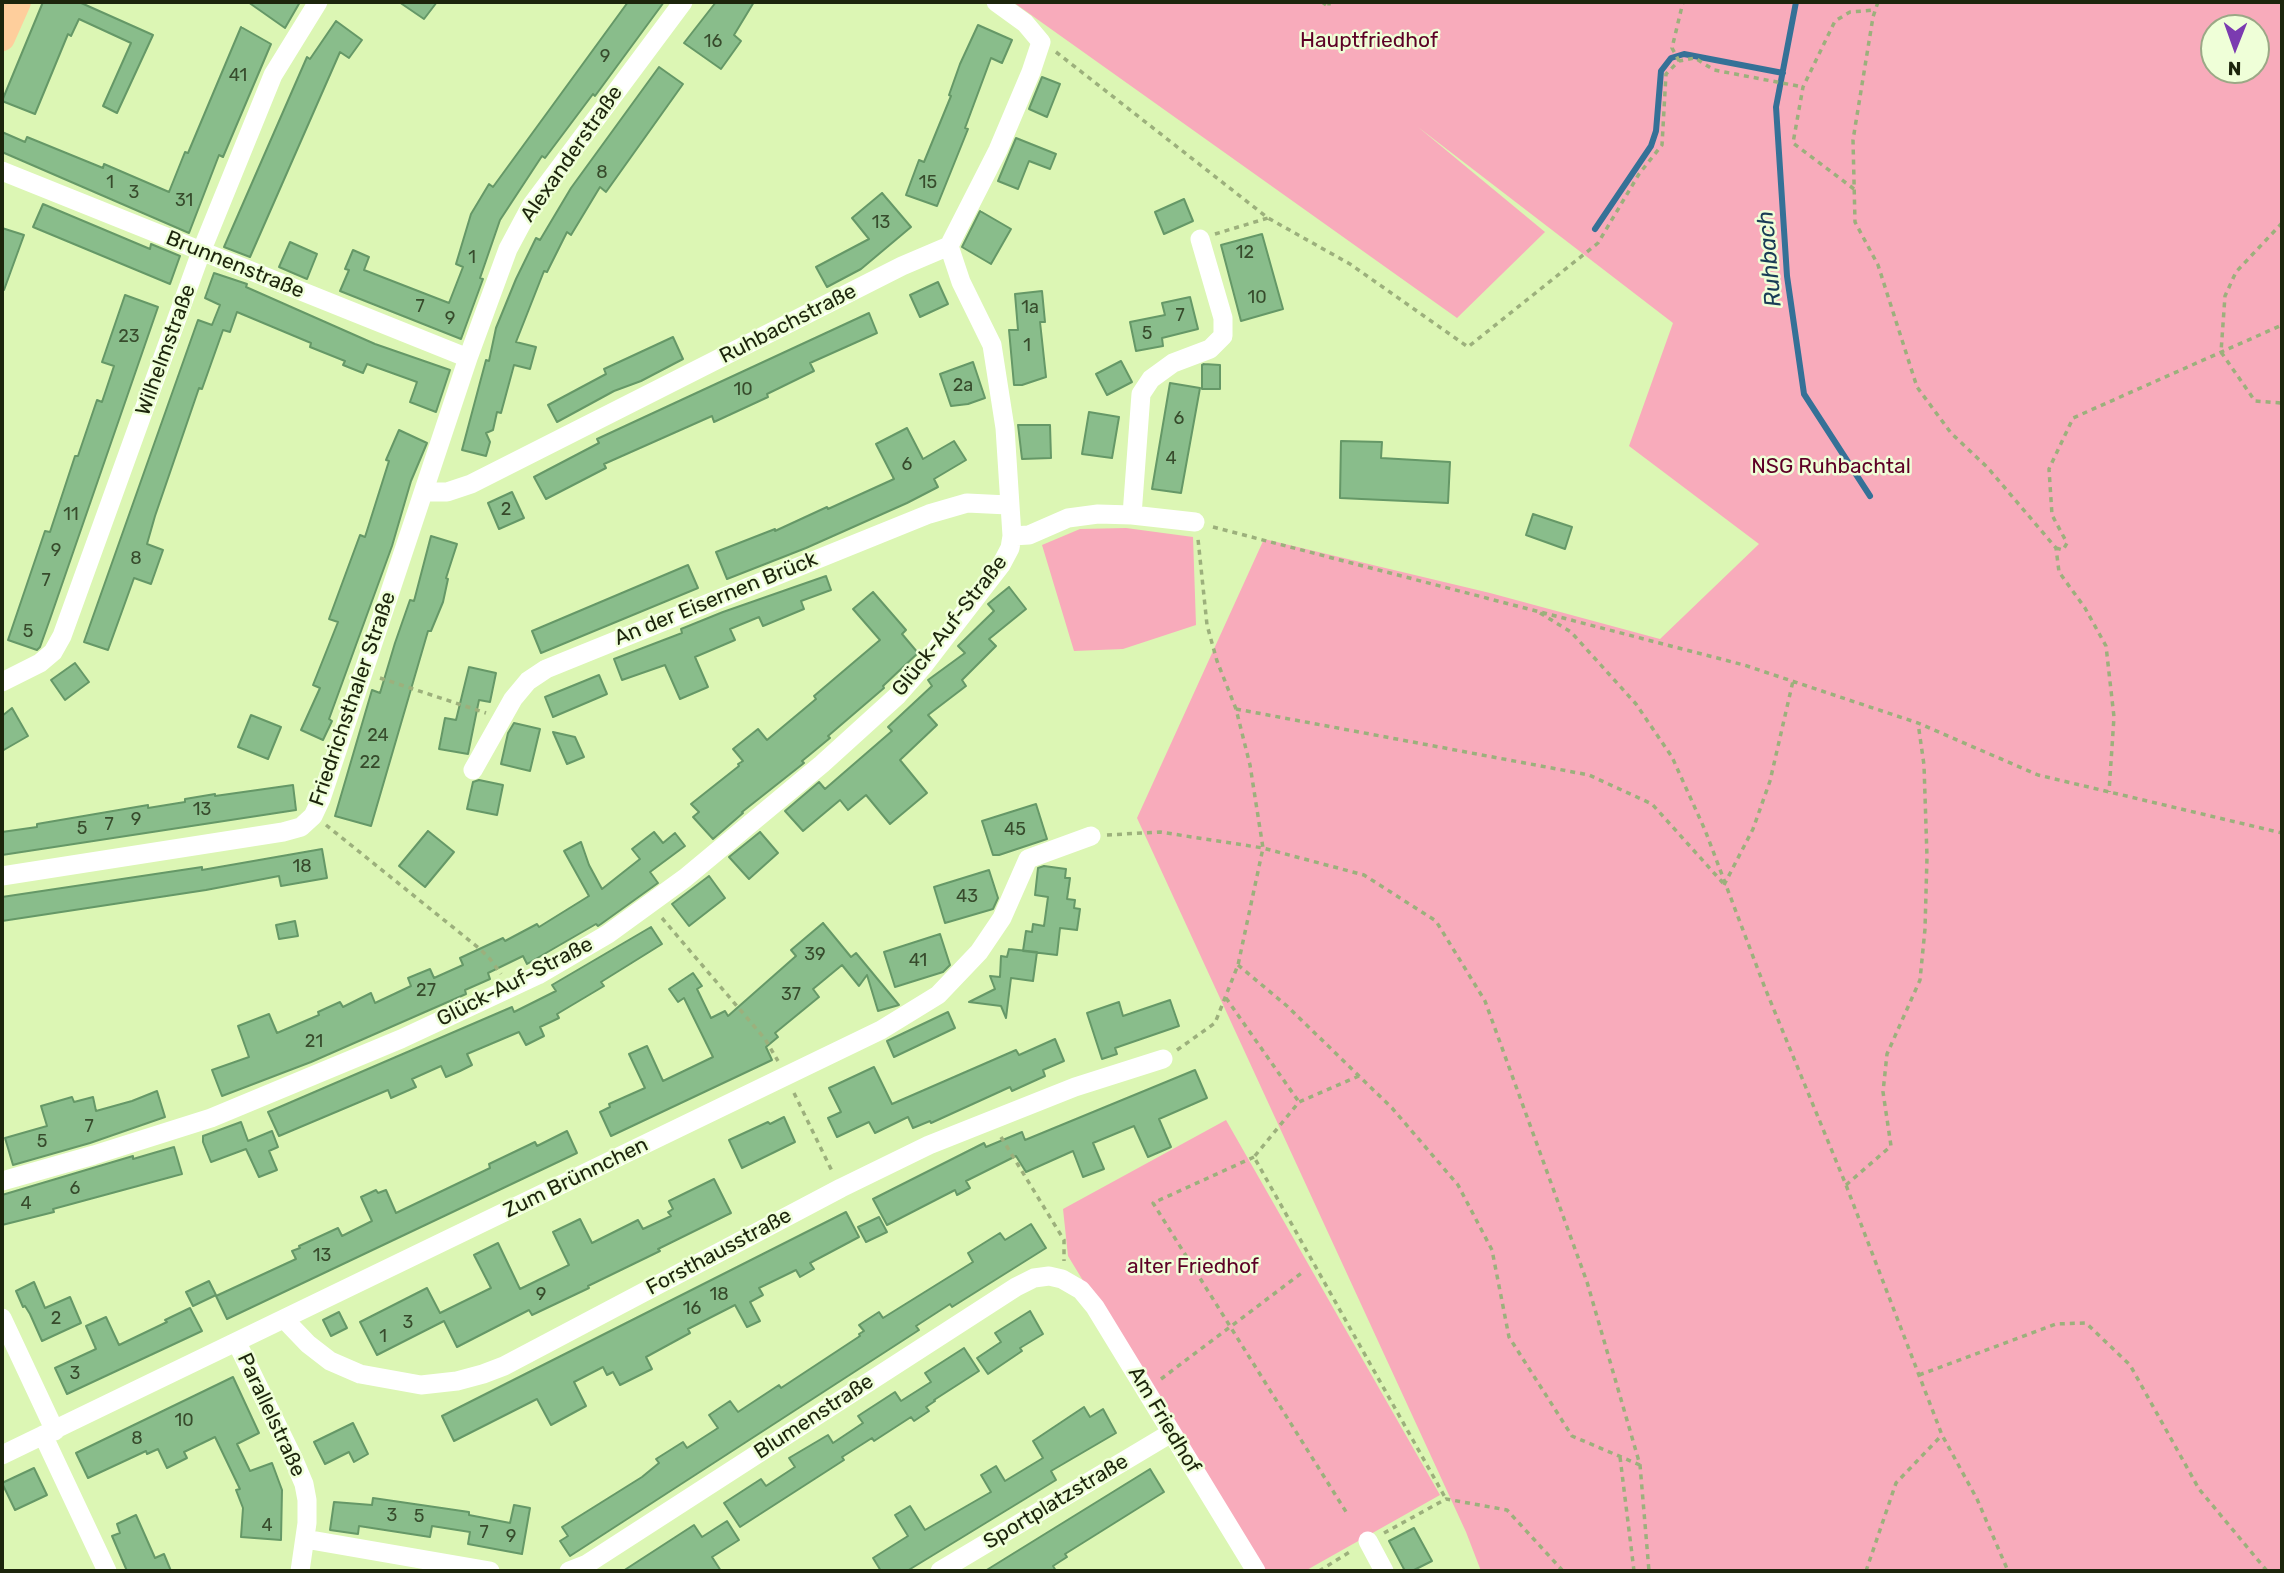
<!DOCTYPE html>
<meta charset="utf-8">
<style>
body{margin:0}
#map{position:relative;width:2284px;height:1573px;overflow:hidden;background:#dcf6b4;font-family:Rubik,sans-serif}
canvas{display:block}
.frame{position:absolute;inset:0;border:4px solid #1c250c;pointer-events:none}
.north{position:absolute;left:2200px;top:14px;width:70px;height:70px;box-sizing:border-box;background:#efffd8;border:2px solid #9ba886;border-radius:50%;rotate:181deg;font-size:19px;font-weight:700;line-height:28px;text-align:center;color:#1c250c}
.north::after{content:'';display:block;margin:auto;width:24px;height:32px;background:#7b3bb0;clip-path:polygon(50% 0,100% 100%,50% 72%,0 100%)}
</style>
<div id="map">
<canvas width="2284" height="1573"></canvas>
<div class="frame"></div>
<div class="north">N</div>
</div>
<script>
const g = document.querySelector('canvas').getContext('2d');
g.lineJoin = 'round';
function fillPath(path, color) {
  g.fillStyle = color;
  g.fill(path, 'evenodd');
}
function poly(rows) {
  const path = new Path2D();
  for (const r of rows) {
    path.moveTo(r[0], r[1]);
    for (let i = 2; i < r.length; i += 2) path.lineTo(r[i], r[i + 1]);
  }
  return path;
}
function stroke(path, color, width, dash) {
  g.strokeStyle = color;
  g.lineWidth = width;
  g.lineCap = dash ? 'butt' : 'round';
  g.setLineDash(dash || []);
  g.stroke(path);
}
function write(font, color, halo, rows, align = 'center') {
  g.font = font + ' Rubik,sans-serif';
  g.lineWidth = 5;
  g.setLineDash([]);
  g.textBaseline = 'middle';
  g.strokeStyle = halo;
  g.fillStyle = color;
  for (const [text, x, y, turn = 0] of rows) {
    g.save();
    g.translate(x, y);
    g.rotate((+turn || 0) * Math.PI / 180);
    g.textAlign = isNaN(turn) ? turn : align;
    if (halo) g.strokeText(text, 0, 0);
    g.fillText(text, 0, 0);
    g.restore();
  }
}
fillPath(poly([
 [1013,2,2282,2,2282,1571,1481,1571,1466,1532,1137,818,1264,539,1490,593,1660,639,1759,544,1629,446,1673,323,1418,127,1545,232,1457,318],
 [2256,28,2256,70,2214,70,2214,28],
 [1126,528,1193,537,1196,625,1123,649,1074,651,1042,545,1080,529],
 [1226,1120,1440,1495,1305,1571,1260,1571,1068,1256,1063,1209]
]), '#f8abbb');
stroke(poly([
 [1796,2,1776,107,1787,276,1804,394,1870,496],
 [1595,229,1651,146,1656,131,1661,71,1671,58,1684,54,1783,73]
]), '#357197', 6);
const building = poly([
 [43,2,79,2,153,35,117,113,103,106,131,43,79,19,71,36,68,34,35,114,2,101,43,2],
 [248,2,300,2,285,28,248,2],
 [399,2,437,2,424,19,399,2],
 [628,2,664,2,595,96,593,94,545,158,542,156,500,220,480,278,483,279,461,339,340,291,349,270,345,269,353,250,369,257,364,270,449,303,463,267,456,264,471,214,489,184,493,187,628,2],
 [716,2,754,2,734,35,741,41,721,69,684,43,716,2],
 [336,21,362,40,349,58,340,52,250,257,224,247,307,57,310,59,336,21],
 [978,25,1012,40,1002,63,991,58,965,128,968,129,937,206,906,195,919,160,924,162,951,96,949,95,960,64,978,25],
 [241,27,271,44,223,157,219,155,189,233,2,152,2,132,25,142,27,137,103,168,104,164,169,192,185,152,188,153,241,27],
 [659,67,683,84,606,192,600,187,571,235,567,232,547,272,544,271,516,342,536,347,530,369,514,365,501,413,497,412,493,430,486,433,490,442,486,456,462,450,486,360,489,361,496,328,516,279,536,238,540,240,571,188,659,67],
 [1042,77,1060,84,1047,117,1029,109,1042,77],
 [1016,138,1056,154,1050,169,1029,161,1018,189,998,181,1016,138],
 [882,193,911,227,861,269,827,287,816,267,869,239,852,218,882,193],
 [1184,199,1193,221,1164,234,1155,212,1184,199],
 [43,204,150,249,151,244,180,256,170,284,33,227,43,204],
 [980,211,1011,229,991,264,962,247,980,211],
 [2,228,24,235,4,290,2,290,2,228],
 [1262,234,1283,309,1241,321,1221,245,1262,234],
 [290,242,317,254,307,279,279,267,290,242],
 [214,273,247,284,246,287,375,344,450,370,436,412,410,402,417,382,367,364,363,373,343,365,345,361,310,347,311,343,237,312,230,332,223,330,202,389,199,388,155,516,147,544,163,550,151,584,134,578,108,650,84,642,198,320,212,325,220,305,205,298,214,273],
 [938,282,948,304,920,317,910,295,938,282],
 [1042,291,1045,322,1040,322,1046,377,1022,385,1014,385,1009,330,1018,330,1015,294,1042,291],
 [125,295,158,307,50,619,40,647,37,650,8,640,45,531,50,532,75,456,78,456,97,400,102,402,114,366,102,362,125,295],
 [1190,297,1198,329,1162,338,1163,346,1136,351,1130,322,1165,315,1162,303,1190,297],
 [869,313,877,333,810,363,814,371,767,394,768,397,714,422,712,416,604,464,606,468,546,499,534,477,599,443,597,439,869,313],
 [673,337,683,359,641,381,614,391,557,422,548,405,606,374,604,369,673,337],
 [1121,361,1132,382,1107,395,1096,374,1121,361],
 [973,362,985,398,968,404,951,406,940,374,973,362],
 [1204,364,1220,365,1220,389,1202,389,1202,365,1204,364],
 [1170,383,1200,388,1181,493,1152,489,1170,383],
 [1089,412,1119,417,1112,458,1082,454,1089,412],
 [1018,425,1050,425,1051,458,1022,459,1018,425],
 [907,428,923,459,954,441,966,460,934,479,938,487,907,503,806,548,727,579,716,552,775,529,775,531,827,507,828,509,894,479,876,444,907,428],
 [399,430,427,443,411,481,392,546,329,719,332,721,323,740,301,730,320,688,313,685,338,622,329,619,360,535,365,537,389,461,386,460,399,430],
 [1341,441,1382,442,1381,458,1450,462,1448,503,1340,498,1341,441],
 [512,492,524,518,499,529,488,503,512,492],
 [1533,514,1572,527,1565,549,1526,535,1533,514],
 [431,536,457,544,446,578,448,579,443,602,431,631,428,631,371,826,335,816,372,690,380,693,395,643,410,600,414,601,431,536],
 [688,565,698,588,541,653,532,631,688,565],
 [826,576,831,590,801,601,804,609,763,626,759,617,730,629,735,640,695,657,708,687,680,699,665,665,622,680,614,659,682,633,681,629,723,612,826,576],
 [1009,587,1026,609,989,639,996,646,962,680,966,686,928,715,937,725,900,760,927,793,890,824,866,795,848,810,840,800,803,831,785,811,819,782,825,789,892,731,888,727,932,686,928,680,965,653,958,646,994,611,988,604,1009,587],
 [873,592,906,630,902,634,918,653,883,686,884,688,828,736,830,738,802,761,804,763,742,812,743,813,713,839,693,817,699,812,691,804,739,766,738,764,743,761,733,749,758,729,767,740,816,699,814,696,880,640,853,609,873,592],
 [75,663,89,682,65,700,51,680,75,663],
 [469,667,496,673,490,702,479,700,468,754,439,749,445,718,456,720,469,667],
 [599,675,607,694,553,717,545,697,599,675],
 [12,708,28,736,2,751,2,716,12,708],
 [251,715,281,727,268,759,238,747,251,715],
 [514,723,540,729,530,771,501,764,508,733,514,723],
 [553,732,575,737,584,757,567,764,553,732],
 [479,780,503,785,497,815,467,809,473,782,479,780],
 [293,785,296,810,2,855,2,832,37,827,37,824,148,805,148,808,185,802,185,799,215,794,215,796,293,785],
 [1036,804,1047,839,999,855,993,855,982,821,1036,804],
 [428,831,454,852,425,887,399,866,428,831],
 [654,832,663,843,675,833,685,846,650,872,658,883,601,924,598,926,596,924,527,964,523,956,488,973,490,979,465,990,466,994,311,1062,222,1096,212,1070,249,1057,238,1026,269,1014,277,1033,319,1015,318,1012,340,1002,343,1007,371,993,375,1003,411,986,408,978,430,969,434,978,463,965,460,958,503,938,505,941,537,924,539,927,589,896,564,851,581,842,589,865,602,889,640,859,632,849,654,832],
 [760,832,778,853,749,879,729,857,760,832],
 [322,849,327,878,281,886,279,876,206,890,2,921,2,897,202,867,202,870,322,849],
 [1044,866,1066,869,1065,878,1070,878,1067,899,1075,900,1074,908,1080,909,1077,930,1060,928,1057,955,1023,951,1026,931,1032,932,1033,924,1044,926,1048,897,1035,895,1038,868,1044,866],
 [989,870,998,898,993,909,945,923,934,887,989,870],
 [709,876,725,898,689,926,672,904,709,876],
 [295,921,298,936,279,939,276,925,295,921],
 [823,923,851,957,856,953,899,1005,878,1011,867,975,859,986,842,965,813,989,819,997,775,1033,778,1037,766,1047,772,1060,611,1136,600,1112,610,1107,609,1104,645,1088,629,1054,647,1046,663,1081,713,1057,684,998,678,1002,669,989,693,973,702,986,697,989,711,1018,725,1011,728,1016,796,956,791,950,823,923],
 [651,927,662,944,601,982,604,986,557,1014,559,1018,540,1027,544,1036,526,1045,519,1032,467,1054,472,1065,460,1071,446,1077,441,1066,412,1079,416,1087,391,1098,388,1090,279,1136,268,1112,512,1007,514,1012,556,991,552,985,651,927],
 [940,934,950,965,943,972,895,987,884,952,940,934],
 [1009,949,1037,952,1033,981,1011,978,1006,1018,1001,1006,969,1002,995,989,990,976,1000,977,1001,956,1007,957,1009,949],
 [1170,1000,1179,1026,1115,1048,1117,1054,1102,1059,1087,1013,1119,1002,1123,1016,1170,1000],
 [948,1012,955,1028,894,1057,887,1041,948,1012],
 [1055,1039,1064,1061,1043,1070,1045,1076,1012,1091,1010,1087,931,1123,930,1121,913,1128,908,1117,875,1133,869,1122,837,1137,828,1118,841,1112,829,1088,874,1067,892,1104,1016,1050,1019,1055,1055,1039],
 [1195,1070,1207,1098,1159,1119,1171,1147,1148,1157,1134,1126,1093,1143,1104,1169,1083,1177,1073,1151,1026,1172,1016,1156,966,1181,970,1188,957,1195,955,1190,887,1225,873,1199,984,1143,986,1147,1022,1132,1025,1140,1195,1070],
 [157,1091,165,1117,90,1143,13,1165,5,1138,47,1126,41,1106,72,1097,74,1102,93,1097,96,1111,132,1101,157,1091],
 [784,1117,795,1142,742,1168,729,1140,768,1122,770,1124,784,1117],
 [241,1122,248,1141,272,1131,278,1147,269,1151,277,1170,259,1177,246,1149,211,1162,203,1142,203,1136,241,1122],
 [567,1131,577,1153,227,1319,216,1296,296,1259,292,1251,300,1248,299,1246,338,1228,342,1236,372,1221,361,1197,376,1190,378,1193,386,1190,396,1213,490,1168,489,1164,535,1142,537,1146,567,1131],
 [174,1147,182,1174,53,1209,54,1212,2,1225,2,1195,133,1156,133,1159,174,1147],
 [714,1179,731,1213,658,1249,660,1251,588,1286,589,1288,532,1315,529,1310,457,1347,444,1321,377,1355,360,1322,427,1288,440,1313,491,1288,474,1255,498,1243,520,1289,569,1265,553,1232,580,1219,592,1243,638,1220,643,1229,671,1216,668,1212,673,1209,669,1201,714,1179],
 [846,1212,859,1237,810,1263,814,1269,800,1277,796,1270,759,1288,763,1295,750,1302,760,1321,747,1327,735,1305,688,1329,690,1333,646,1357,652,1369,620,1385,613,1372,607,1375,603,1367,574,1382,586,1406,551,1425,537,1399,454,1441,442,1416,846,1212],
 [879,1217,887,1232,866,1242,858,1227,879,1217],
 [1031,1224,1046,1248,952,1307,950,1304,916,1326,919,1330,570,1556,560,1541,568,1536,562,1527,642,1477,659,1463,656,1459,683,1442,687,1448,718,1428,709,1415,730,1401,738,1412,779,1385,781,1388,860,1336,859,1334,864,1331,859,1325,879,1312,883,1318,973,1262,968,1253,1000,1233,1005,1240,1031,1224],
 [209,1281,216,1295,193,1306,186,1292,209,1281],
 [34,1282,45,1308,70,1297,81,1323,42,1341,30,1314,25,1306,23,1307,16,1291,34,1282],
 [190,1308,202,1331,67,1394,55,1368,96,1349,86,1326,106,1317,119,1345,167,1322,165,1320,190,1308],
 [1030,1311,1043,1334,1020,1348,1022,1351,988,1374,977,1358,1001,1342,995,1333,1030,1311],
 [339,1312,347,1328,331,1336,323,1320,339,1312],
 [964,1348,979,1371,934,1400,935,1401,926,1407,929,1411,914,1421,911,1417,874,1441,872,1438,842,1457,844,1460,740,1527,724,1503,761,1479,766,1486,795,1467,789,1458,828,1435,833,1443,863,1423,858,1416,895,1392,901,1401,931,1382,925,1373,964,1348],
 [233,1377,259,1433,237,1444,250,1471,272,1463,282,1490,281,1540,241,1537,243,1508,236,1490,240,1489,215,1437,184,1452,187,1458,167,1468,158,1449,147,1454,146,1451,88,1478,76,1453,233,1377],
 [1084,1407,1090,1417,1103,1409,1116,1433,1051,1471,1056,1480,907,1571,881,1571,873,1558,908,1536,895,1515,910,1506,925,1530,991,1492,981,1475,996,1466,1005,1481,1043,1458,1033,1441,1084,1407],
 [353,1423,368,1454,354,1462,349,1452,325,1464,314,1442,353,1423],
 [34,1468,47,1495,15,1510,2,1483,34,1468],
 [1150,1469,1164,1492,1065,1554,1067,1557,1053,1566,1056,1571,985,1571,1150,1469],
 [373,1498,469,1512,469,1515,510,1523,514,1505,530,1508,522,1554,468,1544,470,1532,432,1526,430,1537,359,1526,358,1534,330,1530,334,1502,372,1505,373,1498],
 [136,1515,155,1558,164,1554,171,1571,127,1571,112,1536,120,1533,117,1524,136,1515],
 [727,1521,739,1540,712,1557,721,1571,623,1571,694,1525,702,1537,727,1521],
 [1414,1528,1432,1561,1412,1571,1405,1571,1389,1541,1414,1528]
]);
fillPath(building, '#89bd8b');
stroke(building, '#659867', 2);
stroke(poly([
 [1322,2,1329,7,1329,2],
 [1878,2,1873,17,1853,140,1855,222,1878,265,1917,387,1951,433,1988,468,2056,548,2059,572,2085,608,2106,646,2114,717,2109,792],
 [1056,52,1268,218,1350,264,1468,347,1598,243,1639,174,1662,145,1666,74,1679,61,1695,58,1714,70,1803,87],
 [1679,61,1672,48,1683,2],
 [1854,189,1793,143,1803,87,1835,21,1850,12,1875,10],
 [2282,223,2236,272,2225,296,2221,352,2255,401,2282,403],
 [1215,234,1268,218],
 [1213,527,1744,665,1918,723,2038,775,2282,833],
 [2056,548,2063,550,2067,543,2052,515,2049,469,2073,418,2282,325],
 [1540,613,1571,632,1636,704,1672,757,1705,830,1765,988,1846,1185,1942,1435,1977,1499,2008,1571],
 [380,678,486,713],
 [1236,709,1589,775,1652,804,1723,883],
 [326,825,480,949,490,959,501,974],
 [1107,835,1160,832,1263,848,1364,875,1436,921,1485,1001,1587,1282,1640,1465,1649,1571],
 [1724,885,1753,829,1770,781,1793,681],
 [662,918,765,1039,778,1061],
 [1238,965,1287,1006,1392,1108,1458,1185,1492,1250,1509,1337,1572,1436,1640,1465],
 [1226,998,1299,1102],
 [1177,1050,1215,1023,1238,965,1263,848,1250,765,1236,709,1217,661,1207,625,1198,539],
 [1359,1076,1299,1102,1254,1157,1446,1499],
 [794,1093,832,1171],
 [1001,1137,1064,1240,1064,1261],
 [1254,1157,1153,1203,1348,1515],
 [1846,1185,1891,1146,1883,1092,1887,1054,1920,980,1925,929,1927,857,1924,765,1918,723],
 [1919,1375,2056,1324,2086,1323,2130,1365,2199,1489,2267,1571],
 [1161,1379,1303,1272],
 [1620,1457,1634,1571],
 [1384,1533,1446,1499,1507,1510,1563,1571],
 [1319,1571,1353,1550],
 [1866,1571,1896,1483,1942,1435]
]), '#9cb07c', 3.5, [5, 5]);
stroke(poly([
 [2,171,468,358],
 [425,492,447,492,471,484,902,266,949,246,998,150,1031,72,1041,42,1025,23,996,2],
 [1132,515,1141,394,1151,379,1173,363,1210,349,1223,336,1223,318,1200,239],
 [1012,536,1029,535,1068,518,1098,514,1132,515,1195,522],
 [2,682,40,663,53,652,62,636,201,252,273,75,318,2],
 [473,770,513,699,528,681,546,669,929,514,967,503,1008,505],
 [2,876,283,832,301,827,313,816,321,799,468,358,508,249,531,206,683,2],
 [2,1181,94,1155,211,1118,401,1039,538,975,608,934,685,878,822,764,897,696,924,665,1001,565,1010,548,1012,536,1005,428,992,345,961,282,949,246],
 [2,1318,55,1431],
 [285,1320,308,1344,330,1361,360,1374,421,1385,457,1381,483,1374,504,1366,841,1188,929,1145,1075,1087,1163,1059],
 [237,1343,293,1458,304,1484,307,1500,307,1523,300,1571],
 [43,1435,107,1571],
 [2,1455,881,1030,938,995,979,952,1002,918,1028,859,1091,836],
 [305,1539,490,1571],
 [1368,1541,1384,1571],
 [569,1571,587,1564,1016,1287,1034,1278,1049,1276,1062,1279,1081,1290,1095,1307,1256,1571],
 [940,1571,1171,1433]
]), '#fff', 19);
stroke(poly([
 [2,38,18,2]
]), '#fece9c', 26);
write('18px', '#374b2c', null, [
 ["16",713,42],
 ["9",605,57],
 ["41",238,76],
 ["8",602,173],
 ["1",110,183],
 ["15",928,183],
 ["3",134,193],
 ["31",184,201],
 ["13",881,223],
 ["12",1245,253],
 ["1",472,258],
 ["10",1257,298],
 ["7",420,307],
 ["1a",1030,308],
 ["7",1180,316],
 ["9",450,319],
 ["5",1147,334],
 ["23",129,337],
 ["1",1027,346],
 ["2a",963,386],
 ["10",743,390],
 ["6",1179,419],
 ["4",1171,459],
 ["6",907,465],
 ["2",506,510],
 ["11",71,515],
 ["9",56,551],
 ["8",136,559],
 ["7",46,581],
 ["5",28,632],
 ["24",378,736],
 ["22",370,763],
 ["13",202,810],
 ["9",136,820],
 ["7",109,825],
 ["5",82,829],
 ["45",1015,830],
 ["18",302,867],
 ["43",967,897],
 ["39",815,955],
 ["41",918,961],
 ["27",426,991],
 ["37",791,995],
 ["21",314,1042],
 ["7",89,1127],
 ["5",42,1142],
 ["6",75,1189],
 ["4",26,1204],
 ["13",322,1256],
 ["9",541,1295],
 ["18",719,1295],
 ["16",692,1309],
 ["2",56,1319],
 ["3",408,1323],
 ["1",383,1337],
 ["3",75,1374],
 ["10",184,1421],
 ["8",137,1439],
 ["3",392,1516],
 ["5",419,1517],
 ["4",267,1526],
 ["7",484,1533],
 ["9",511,1537]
]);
write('21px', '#5d0026', '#efffd8', [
 ["Hauptfriedhof",1369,41],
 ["NSG Ruhbachtal",1831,467],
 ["alter Friedhof",1193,1267]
]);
write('21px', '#1c250c', '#efffd8', [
 ["Alexanderstraße",572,154,-55],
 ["Brunnenstraße",235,265,22],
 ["Ruhbachstraße",788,324,-27],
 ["Wilhelmstraße",166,350,-70],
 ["An der Eisernen Brück",716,599,-22],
 ["Glück-Auf-Straße",950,626,-52],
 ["Friedrichsthaler Straße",353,699,-71],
 ["Glück-Auf-Straße",515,982,-27],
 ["Zum Brünnchen",576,1178,-26],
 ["Forsthausstraße",719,1252,-28],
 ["Parallelstraße",271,1415,65],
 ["Blumenstraße",814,1417,-33],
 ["Am Friedhof",1164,1420,59],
 ["Sportplatzstraße",1056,1502,-31]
]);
write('italic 23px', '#193b56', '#efffd8', [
 ["Ruhbach",1770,259,-95]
]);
</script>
